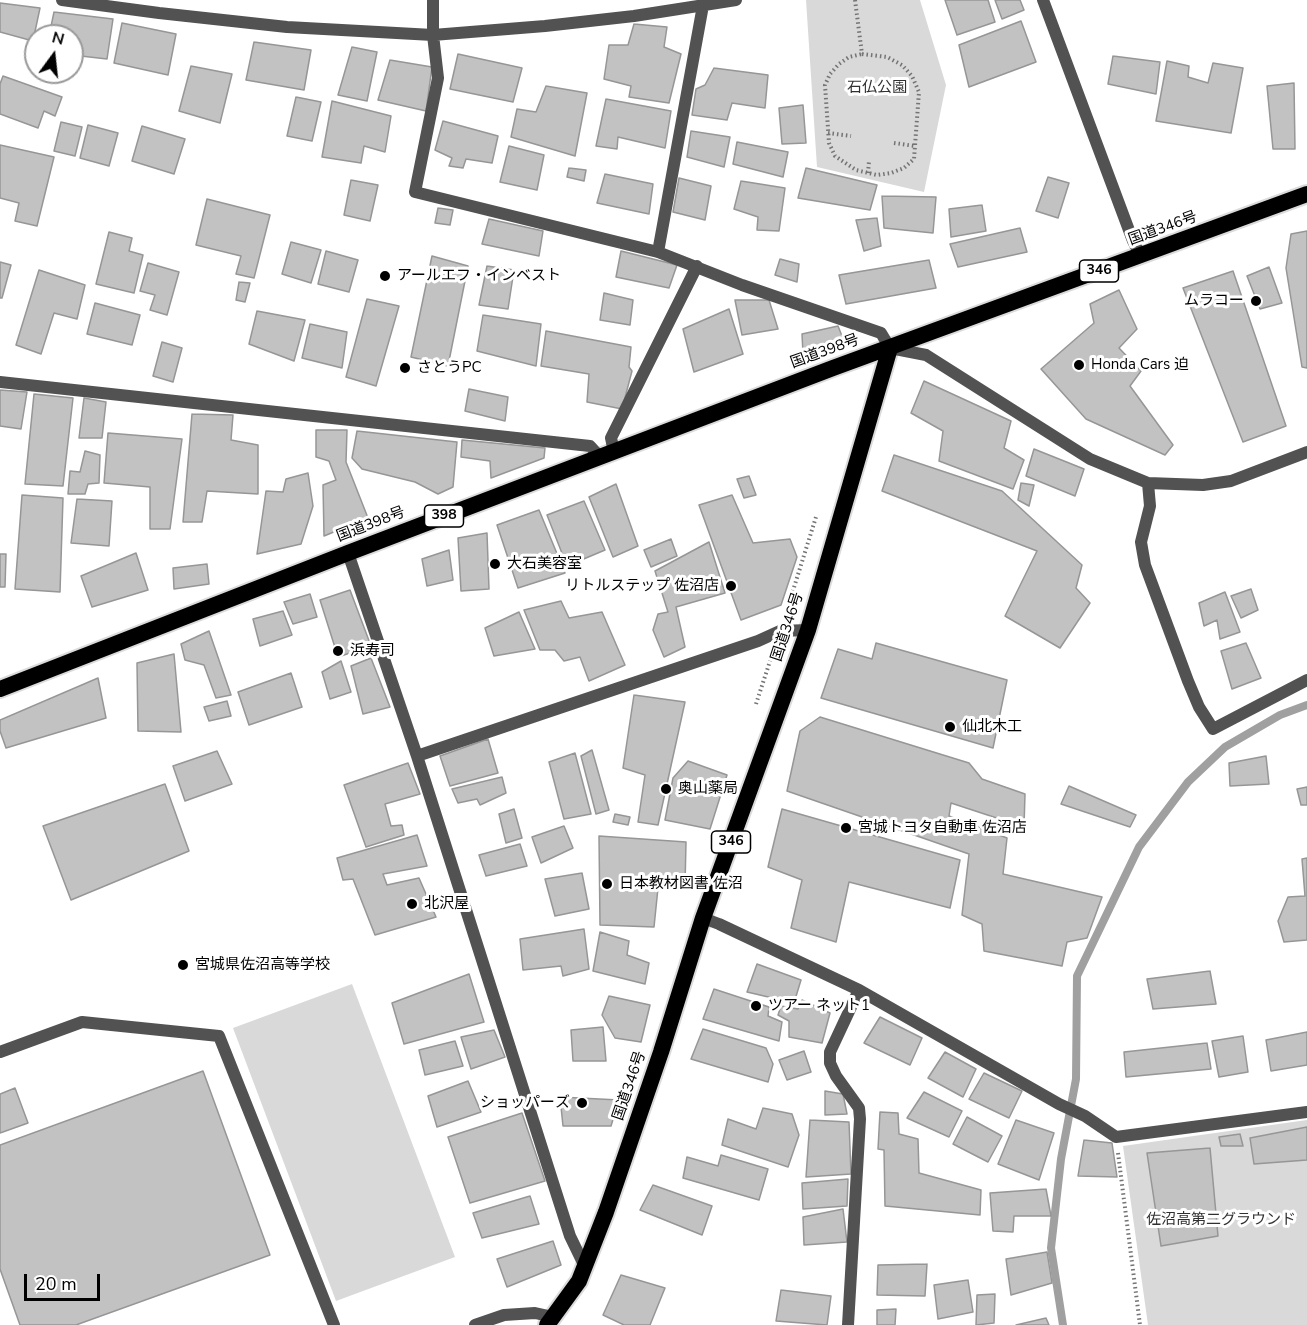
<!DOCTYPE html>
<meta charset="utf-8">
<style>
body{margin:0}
#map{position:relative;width:1307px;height:1325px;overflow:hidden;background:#fff;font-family:"Nunito Sans",sans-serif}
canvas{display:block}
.north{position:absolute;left:24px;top:24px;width:60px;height:60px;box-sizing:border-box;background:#fff;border:2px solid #999;border-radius:50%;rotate:15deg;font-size:16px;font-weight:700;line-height:24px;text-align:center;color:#000}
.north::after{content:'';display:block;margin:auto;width:21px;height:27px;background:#000;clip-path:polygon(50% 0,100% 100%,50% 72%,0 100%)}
.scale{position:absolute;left:24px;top:1274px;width:76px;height:27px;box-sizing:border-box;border:3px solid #000;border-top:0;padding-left:8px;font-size:18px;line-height:21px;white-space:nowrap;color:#000;-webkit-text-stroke:4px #fff;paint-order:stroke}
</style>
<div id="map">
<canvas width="1307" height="1325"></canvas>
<div class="north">N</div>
<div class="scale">20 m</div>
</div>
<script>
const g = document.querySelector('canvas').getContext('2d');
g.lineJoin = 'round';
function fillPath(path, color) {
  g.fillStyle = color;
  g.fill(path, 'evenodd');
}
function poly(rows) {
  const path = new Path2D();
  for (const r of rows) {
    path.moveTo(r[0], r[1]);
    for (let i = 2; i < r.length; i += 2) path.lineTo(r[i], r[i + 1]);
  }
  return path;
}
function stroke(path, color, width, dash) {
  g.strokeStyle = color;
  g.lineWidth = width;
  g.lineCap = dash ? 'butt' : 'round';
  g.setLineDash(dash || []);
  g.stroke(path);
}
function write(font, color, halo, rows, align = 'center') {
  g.font = font + ' "Nunito Sans","Noto Sans JP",sans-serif';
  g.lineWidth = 6;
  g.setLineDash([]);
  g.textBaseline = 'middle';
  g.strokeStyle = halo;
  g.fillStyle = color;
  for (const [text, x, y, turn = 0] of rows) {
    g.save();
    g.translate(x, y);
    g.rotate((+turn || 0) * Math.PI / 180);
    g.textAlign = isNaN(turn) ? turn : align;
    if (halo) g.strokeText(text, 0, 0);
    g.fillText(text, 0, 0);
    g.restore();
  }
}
fillPath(poly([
 [806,0,920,0,946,85,924,192,817,167],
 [352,984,455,1257,336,1301,233,1028],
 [1307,1120,1307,1325,1148,1325,1123,1146]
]), '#d9d9d9');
stroke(poly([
 [1063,1325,1051,1248,1061,1159,1076,1079,1077,976,1139,847,1188,782,1225,747,1280,715,1307,705]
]), '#a0a0a0', 8);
const building = poly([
 [945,0,988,0,995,22,957,35,945,0],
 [995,0,1020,0,1024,10,1002,19,995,0],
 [0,3,40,8,33,41,0,32,0,3],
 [54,12,113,19,107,59,72,55,72,36,49,36,54,12],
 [1021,21,1036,62,969,87,959,45,1021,21],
 [122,23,176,34,168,75,114,63,122,23],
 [634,24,667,27,664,47,681,54,669,103,629,97,631,86,604,79,609,45,628,45,634,24],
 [254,42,311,50,304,90,246,80,254,42],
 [352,47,377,52,367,101,338,95,352,47],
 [458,54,522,68,513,102,450,89,458,54],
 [1113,56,1160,62,1156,94,1108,84,1113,56],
 [390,60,432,67,426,111,378,100,390,60],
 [1167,61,1189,66,1188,77,1208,83,1213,63,1243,68,1231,133,1156,121,1167,61],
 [191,66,232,74,220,123,179,111,191,66],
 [714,68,768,75,765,108,732,103,727,120,692,115,696,89,705,85,714,68],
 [3,76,62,97,55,116,44,111,38,128,0,114,0,84,3,76],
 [1294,83,1295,149,1273,149,1267,86,1294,83],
 [546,86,587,93,575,156,511,137,517,109,536,112,546,86],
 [296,97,321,102,312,141,287,136,296,97],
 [606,99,671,111,665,148,618,137,617,149,596,146,606,99],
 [332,101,391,116,385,152,364,146,361,163,322,157,332,101],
 [803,105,806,143,782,144,779,108,803,105],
 [443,121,498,136,492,163,466,159,463,168,449,166,452,158,435,150,443,121],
 [61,122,82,127,75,156,54,151,61,122],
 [88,125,118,133,109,166,80,158,88,125],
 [142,126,185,139,174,174,132,161,142,126],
 [691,131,730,137,724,167,687,157,691,131],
 [737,142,788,152,783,177,733,164,737,142],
 [0,145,54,157,37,226,15,221,19,203,0,198,0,145],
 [509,146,544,155,537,190,500,182,509,146],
 [569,168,586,170,584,181,567,177,569,168],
 [806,168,877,185,870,210,798,198,806,168],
 [605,174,653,184,649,214,597,203,605,174],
 [1048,177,1069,183,1058,218,1036,211,1048,177],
 [679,178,711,186,705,220,673,212,679,178],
 [351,180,378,185,370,221,344,215,351,180],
 [741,181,785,188,779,231,757,230,758,217,734,209,741,181],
 [882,196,936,197,933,233,884,228,882,196],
 [207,199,270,215,254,278,236,274,241,256,196,245,207,199],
 [982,205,986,231,951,237,949,209,982,205],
 [438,208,453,210,450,225,435,223,438,208],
 [877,218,881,246,864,251,856,220,877,218],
 [489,219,543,231,539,256,482,244,489,219],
 [1020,228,1027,252,958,267,950,244,1020,228],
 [1307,231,1307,368,1302,367,1286,268,1291,234,1307,231],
 [109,232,132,238,129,251,143,255,134,293,96,284,109,232],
 [291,242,321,250,311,283,282,274,291,242],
 [326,251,358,260,349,292,318,284,326,251],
 [621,251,677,265,669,288,616,277,621,251],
 [432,256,468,266,448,366,411,357,432,256],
 [780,259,799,264,797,282,775,275,780,259],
 [929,260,936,288,846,304,839,275,929,260],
 [0,262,11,265,2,298,0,298,0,262],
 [148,263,179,272,167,315,150,310,155,295,140,291,148,263],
 [487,266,514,270,508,309,479,305,487,266],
 [1269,267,1282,303,1260,309,1247,276,1269,267],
 [39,270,85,285,77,319,54,313,41,354,16,345,39,270],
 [1233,271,1286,426,1243,442,1183,288,1233,271],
 [239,282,250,283,245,302,236,300,239,282],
 [1119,290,1137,329,1119,348,1141,371,1130,386,1173,445,1165,455,1086,419,1041,369,1094,323,1090,304,1119,290],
 [604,293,633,300,630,325,600,320,604,293],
 [367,299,399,306,376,386,346,377,367,299],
 [735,300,769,300,778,329,742,335,735,300],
 [95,303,140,315,132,345,87,334,95,303],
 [729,309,743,354,694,372,683,329,729,309],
 [257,311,305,320,294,361,249,344,257,311],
 [483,315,541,324,536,366,477,351,483,315],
 [310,324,347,332,342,368,302,358,310,324],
 [838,326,844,341,803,354,802,334,838,326],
 [546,331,631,347,629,367,632,371,622,409,587,402,589,374,541,366,546,331],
 [162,342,182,348,173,382,153,376,162,342],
 [924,381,1011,421,1004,448,1024,460,1013,489,939,461,943,431,911,413,924,381],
 [469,389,508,397,505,421,465,411,469,389],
 [0,390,27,392,21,429,0,426,0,390],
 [34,394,73,398,63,486,25,484,34,394],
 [84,398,106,402,102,438,79,438,84,398],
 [192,414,233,415,231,440,258,445,258,494,207,491,202,522,183,522,192,414],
 [316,430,347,430,346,462,368,518,324,536,323,485,336,480,329,461,316,457,316,430],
 [357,431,457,442,453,487,438,494,415,482,362,469,352,458,357,431],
 [108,433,182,439,170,529,150,529,150,487,104,483,108,433],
 [462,440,545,448,544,458,491,478,490,461,461,457,462,440],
 [1034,449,1084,469,1075,496,1026,476,1034,449],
 [85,451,100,455,99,483,88,484,85,494,68,494,70,471,80,472,85,451],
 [894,455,1002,491,1082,565,1076,588,1090,603,1060,648,1005,616,1037,551,882,491,894,455],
 [308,473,313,506,301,544,257,554,266,491,283,492,286,479,308,473],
 [749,476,756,495,744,498,737,479,749,476],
 [1021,483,1034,485,1029,506,1018,500,1021,483],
 [616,484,638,546,613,557,589,497,616,484],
 [22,495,63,498,60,592,15,589,22,495],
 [732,495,753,543,790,539,797,557,781,605,741,620,699,505,732,495],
 [77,499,112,501,109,546,71,543,77,499],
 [584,501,605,550,567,566,547,515,584,501],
 [539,510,565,573,518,588,497,525,539,510],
 [487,533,489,589,461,591,458,538,487,533],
 [671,539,677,556,651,567,644,550,671,539],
 [709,542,725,593,676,607,685,647,664,657,653,630,658,614,668,612,655,571,709,542],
 [449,550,453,580,427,586,422,559,449,550],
 [136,553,148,590,92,607,81,576,136,553],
 [0,554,6,554,5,587,0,587,0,554],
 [207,564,209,584,174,589,173,568,207,564],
 [1251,589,1258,610,1241,618,1231,596,1251,589],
 [350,590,371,646,338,657,320,600,350,590],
 [1225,592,1240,632,1220,639,1217,620,1204,626,1199,603,1225,592],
 [310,594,317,617,293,624,284,602,310,594],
 [561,601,569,618,602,612,625,665,589,681,580,657,564,661,555,650,540,650,524,610,561,601],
 [283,611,292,635,260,646,253,619,283,611],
 [519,612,535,649,494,656,485,628,519,612],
 [209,631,231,695,216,698,204,665,185,660,181,644,209,631],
 [876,643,1007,680,993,748,821,698,838,649,872,659,876,643],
 [1246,643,1261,678,1232,689,1221,651,1246,643],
 [174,654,181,732,138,731,137,663,174,654],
 [371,658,390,707,363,714,351,666,371,658],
 [341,661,351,692,330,699,322,672,341,661],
 [291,673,302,707,249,725,238,692,291,673],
 [98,678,106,718,6,748,0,731,0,720,98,678],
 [634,695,685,702,658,825,638,822,645,775,623,768,634,695],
 [227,701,231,716,209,721,204,707,227,701],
 [820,717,969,763,982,779,1025,794,1024,827,951,803,949,816,1007,838,1003,874,1102,897,1087,938,1067,942,1062,966,984,951,982,924,962,915,969,854,787,791,800,731,820,717],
 [488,739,498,773,450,786,440,756,488,739],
 [592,750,609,810,596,814,581,756,592,750],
 [217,751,232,784,185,801,173,766,217,751],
 [575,753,591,814,564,819,549,762,575,753],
 [1266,756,1269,784,1230,786,1229,763,1266,756],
 [688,761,727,775,710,829,665,820,673,778,688,761],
 [408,763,420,794,385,804,391,826,402,825,404,835,366,847,344,785,408,763],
 [502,777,506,793,480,805,477,799,458,803,452,789,502,777],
 [165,784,189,851,71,900,43,826,165,784],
 [1069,786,1136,815,1130,827,1061,804,1069,786],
 [1307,787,1307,805,1301,805,1297,789,1307,787],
 [514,809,522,838,506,843,499,814,514,809],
 [782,809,960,860,950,908,849,882,836,942,791,928,802,880,768,867,782,809],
 [615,814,630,817,628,825,613,822,615,814],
 [564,826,573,848,541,863,532,837,564,826],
 [417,835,427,866,383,874,387,885,419,878,436,917,375,935,353,879,343,880,337,858,417,835],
 [599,836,686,842,685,886,658,888,654,927,600,925,599,836],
 [520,844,527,866,486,876,479,855,520,844],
 [1307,858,1307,940,1284,942,1278,921,1288,897,1305,896,1302,859,1307,858],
 [582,873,589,909,555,916,545,879,582,873],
 [584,929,589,969,563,976,561,966,523,970,520,939,584,929],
 [600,932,629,941,627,955,649,963,645,984,593,971,600,932],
 [757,964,801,980,794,1003,747,992,757,964],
 [1210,971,1216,1004,1153,1009,1147,979,1210,971],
 [469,974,484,1022,404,1044,392,1003,469,974],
 [714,989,769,1007,768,1016,782,1022,779,1041,703,1019,714,989],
 [609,996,650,1005,641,1042,615,1038,602,1015,609,996],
 [802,1000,830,1013,822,1043,789,1037,789,1021,778,1015,781,1006,798,1009,802,1000],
 [880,1017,922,1038,910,1065,864,1043,880,1017],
 [603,1027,606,1061,573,1061,571,1030,603,1027],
 [703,1029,766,1048,773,1064,768,1082,691,1059,703,1029],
 [494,1030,505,1057,471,1069,461,1037,494,1030],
 [1307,1032,1307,1065,1271,1071,1266,1040,1307,1032],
 [1243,1036,1248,1072,1219,1077,1212,1041,1243,1036],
 [455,1041,463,1066,425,1075,419,1050,455,1041],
 [1207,1043,1211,1069,1126,1077,1124,1052,1207,1043],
 [804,1051,811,1072,787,1080,779,1060,804,1051],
 [945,1052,976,1069,963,1097,928,1078,945,1052],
 [203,1071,270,1255,76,1325,20,1325,0,1269,0,1145,203,1071],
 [984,1073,1022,1091,1009,1118,969,1099,984,1073],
 [468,1081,481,1112,437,1127,428,1096,468,1081],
 [15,1088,28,1123,0,1133,0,1094,15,1088],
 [825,1091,843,1094,847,1114,825,1115,825,1091],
 [924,1092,962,1111,949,1137,907,1118,924,1092],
 [560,1097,619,1100,611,1126,563,1126,560,1097],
 [763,1108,792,1114,799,1135,788,1167,722,1145,728,1119,756,1129,763,1108],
 [880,1112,898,1113,899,1134,918,1139,919,1173,981,1190,980,1215,885,1206,884,1150,878,1149,880,1112],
 [522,1113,545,1181,470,1203,448,1137,522,1113],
 [967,1117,1002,1136,988,1162,953,1144,967,1117],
 [810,1120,849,1122,851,1174,806,1177,810,1120],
 [1016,1120,1054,1133,1039,1180,998,1164,1016,1120],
 [1307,1127,1307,1160,1254,1164,1250,1138,1307,1127],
 [1240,1134,1243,1146,1221,1146,1219,1137,1240,1134],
 [1084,1140,1112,1143,1117,1177,1078,1176,1084,1140],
 [1210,1148,1218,1236,1161,1246,1147,1153,1210,1148],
 [721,1155,768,1169,759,1200,683,1178,687,1157,718,1166,721,1155],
 [848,1179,847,1206,803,1209,802,1183,848,1179],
 [653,1185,712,1206,702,1235,640,1210,653,1185],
 [1046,1189,1051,1216,1014,1216,1013,1232,993,1231,990,1193,1046,1189],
 [530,1196,539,1224,482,1238,473,1213,530,1196],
 [843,1209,847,1242,804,1245,803,1217,843,1209],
 [553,1241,561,1265,507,1287,497,1259,553,1241],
 [1047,1252,1052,1283,1011,1295,1006,1259,1047,1252],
 [927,1264,925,1296,877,1295,878,1265,927,1264],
 [621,1275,665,1288,650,1325,624,1325,603,1315,621,1275],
 [968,1280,973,1312,938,1319,934,1285,968,1280],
 [781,1290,831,1296,827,1325,776,1321,781,1290],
 [995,1294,994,1323,976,1325,977,1295,995,1294],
 [896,1309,895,1325,877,1325,877,1310,896,1309],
 [1046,1318,1049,1325,1016,1325,1046,1318]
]);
fillPath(building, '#c2c2c2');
stroke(building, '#969696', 1.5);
const trunk = poly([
 [0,689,348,553,833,368,1307,194],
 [547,1325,579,1281,606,1212,661,1052,703,918,808,630,890,348]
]);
stroke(trunk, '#dbdbdb', 20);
stroke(poly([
 [855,0,862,54],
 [862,54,887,57,902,65,912,76,919,92,914,159,904,168,891,173,877,175,856,170,835,156,829,143,825,85,830,74,839,64,849,57,862,54],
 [828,133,851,136],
 [894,143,915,146],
 [868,173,869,161],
 [786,613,816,517],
 [756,704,772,655],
 [1118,1153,1140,1325]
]), '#747474', 4, [1.5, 3]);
stroke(poly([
 [0,1052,82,1022,219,1036,334,1325]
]), '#525252', 12);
stroke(poly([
 [62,0,159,13,287,27,433,35,545,26,634,16,736,0],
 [433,0,433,35,438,78,415,192,658,252,742,285,881,333,890,348,926,355,1090,459,1148,483,1203,485,1231,481,1307,452],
 [1043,0,1133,241,1141,256],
 [658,252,704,0],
 [0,382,590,446,600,457],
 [614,452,611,438,697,266],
 [1148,483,1150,506,1141,542,1145,565,1188,681,1199,707,1213,729,1307,680],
 [348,553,417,756,570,1236,585,1267],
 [417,756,758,641,780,631,808,630],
 [703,918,719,924,859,990,1059,1104,1085,1116,1116,1137,1307,1112],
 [475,1325,504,1315,535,1313,553,1317],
 [848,1325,860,1119,859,1108,836,1076,830,1063,830,1052,859,990]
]), '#525252', 12);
stroke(trunk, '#000', 16);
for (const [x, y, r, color] of [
 [385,276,6,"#000"],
 [1256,301,6,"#000"],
 [1079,365,6,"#000"],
 [405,368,6,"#000"],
 [495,564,6,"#000"],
 [731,586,6,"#000"],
 [338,651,6,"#000"],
 [950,727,6,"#000"],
 [666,789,6,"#000"],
 [846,828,6,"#000"],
 [607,884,6,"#000"],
 [412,904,6,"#000"],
 [183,965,6,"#000"],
 [756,1006,6,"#000"],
 [582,1103,6,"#000"]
]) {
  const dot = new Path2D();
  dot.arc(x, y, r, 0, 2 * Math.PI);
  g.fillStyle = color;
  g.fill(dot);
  stroke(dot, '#fff', 2);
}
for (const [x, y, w] of [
 [1099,271,39],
 [444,516,39],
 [731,842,39]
]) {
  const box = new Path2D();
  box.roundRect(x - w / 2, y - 11, w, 22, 4.5);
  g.fillStyle = '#fff';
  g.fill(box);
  stroke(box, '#000', 1.5);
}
write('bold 14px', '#000', null, [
 ["346",1099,271],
 ["398",444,516],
 ["346",731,842]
]);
write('15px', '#303030', '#fff', [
 ["石仏公園",877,88],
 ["佐沼高第二グラウンド",1221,1220]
]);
write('15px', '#000', '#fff', [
 ["国道346号",1163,229,-20],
 ["国道398号",825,352,-20],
 ["国道398号",371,525,-21],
 ["国道346号",788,627,-72],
 ["国道346号",630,1086,-71]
]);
write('15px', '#000', '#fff', [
 ["アールエフ・インベスト",397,276],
 ["ムラコー",1244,301,"right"],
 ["Honda Cars 迫",1091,365],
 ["さとうPC",417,368],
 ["大石美容室",507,564],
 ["リトルステップ 佐沼店",719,586,"right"],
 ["浜寿司",350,651],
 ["仙北木工",962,727],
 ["奥山薬局",678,789],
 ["宮城トヨタ自動車 佐沼店",858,828],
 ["日本教材図書 佐沼",619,884],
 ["北沢屋",424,904],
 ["宮城県佐沼高等学校",195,965],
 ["ツアー ネット1",768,1006],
 ["ショッパーズ",570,1103,"right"]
], 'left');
</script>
